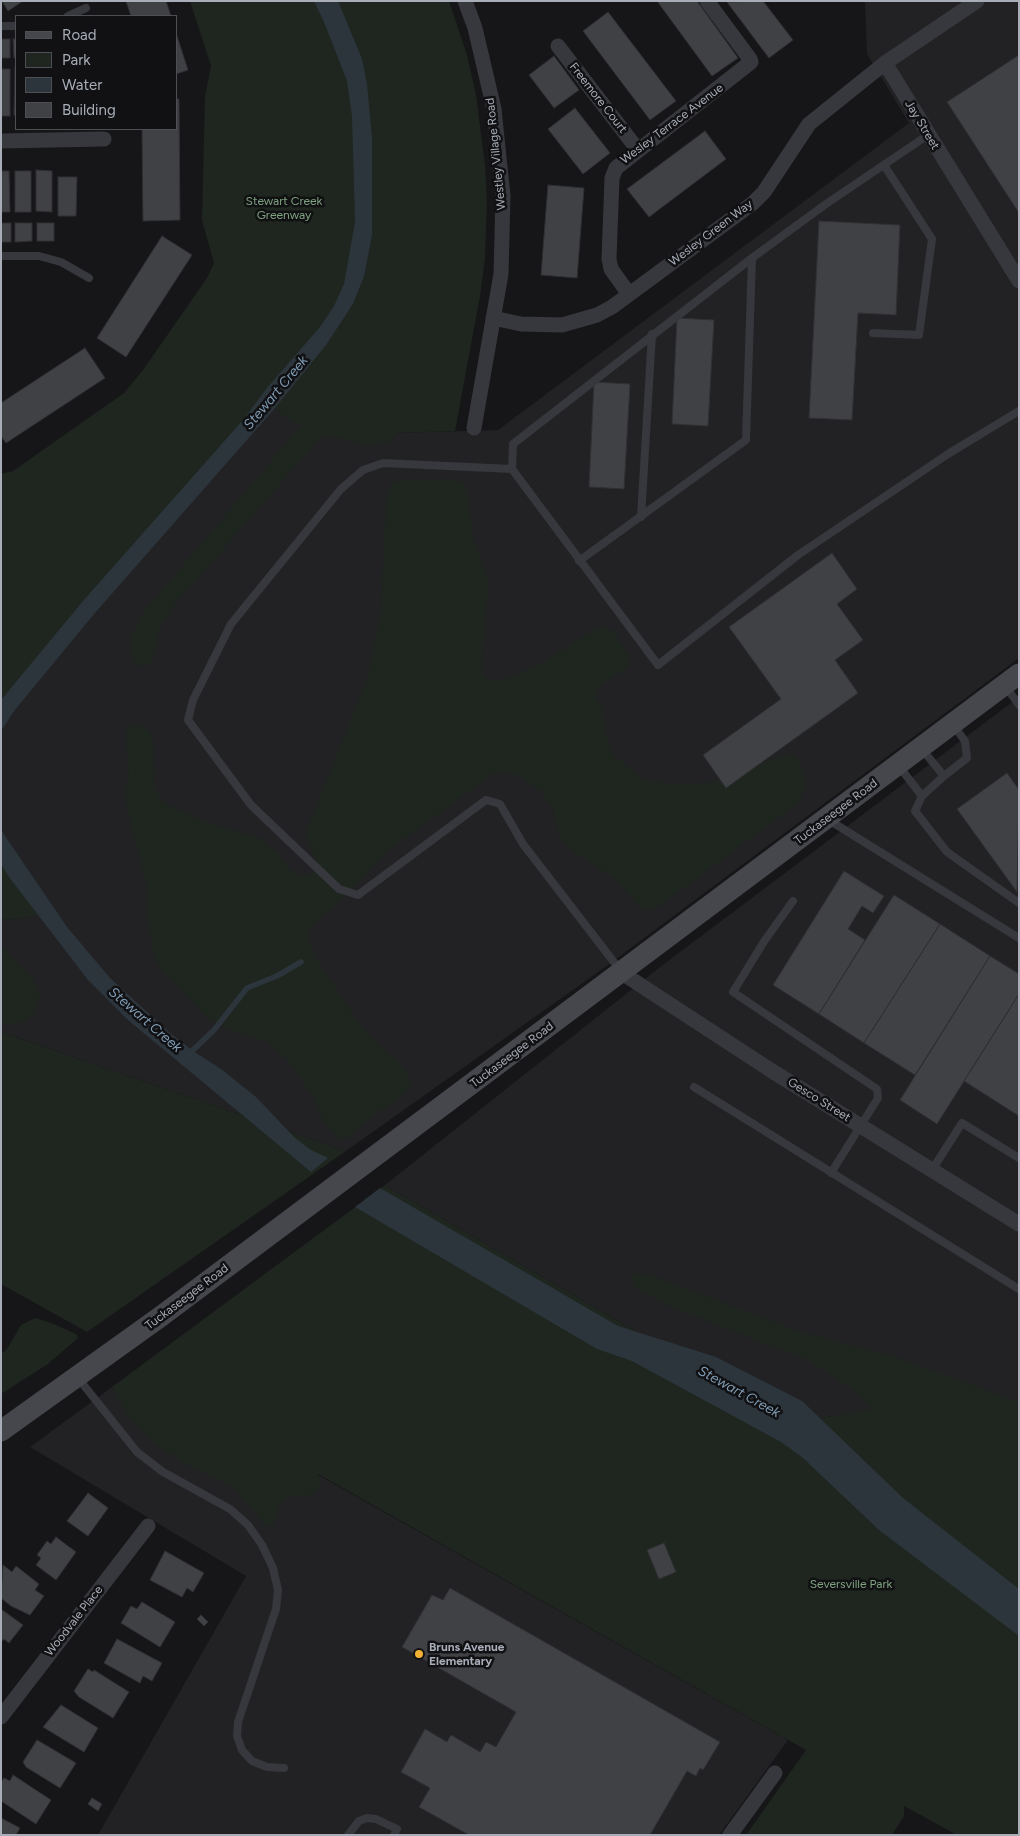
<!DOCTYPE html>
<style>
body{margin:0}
#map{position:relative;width:1020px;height:1836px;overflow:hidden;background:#161618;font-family:Figtree,sans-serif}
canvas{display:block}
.frame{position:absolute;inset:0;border:2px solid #a8adb8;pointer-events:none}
.legend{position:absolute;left:15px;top:15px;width:162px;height:115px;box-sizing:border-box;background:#111113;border:1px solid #4d4f55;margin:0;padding:6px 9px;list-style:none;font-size:15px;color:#a8adb8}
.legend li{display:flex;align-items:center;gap:10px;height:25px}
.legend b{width:25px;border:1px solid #4d4f55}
</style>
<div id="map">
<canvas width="1020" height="1836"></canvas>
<div class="frame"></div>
<ul class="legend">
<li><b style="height:6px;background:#45474d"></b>Road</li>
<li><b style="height:14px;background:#1e261f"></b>Park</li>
<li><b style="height:14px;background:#2c353c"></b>Water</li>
<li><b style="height:14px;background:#404145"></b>Building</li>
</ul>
</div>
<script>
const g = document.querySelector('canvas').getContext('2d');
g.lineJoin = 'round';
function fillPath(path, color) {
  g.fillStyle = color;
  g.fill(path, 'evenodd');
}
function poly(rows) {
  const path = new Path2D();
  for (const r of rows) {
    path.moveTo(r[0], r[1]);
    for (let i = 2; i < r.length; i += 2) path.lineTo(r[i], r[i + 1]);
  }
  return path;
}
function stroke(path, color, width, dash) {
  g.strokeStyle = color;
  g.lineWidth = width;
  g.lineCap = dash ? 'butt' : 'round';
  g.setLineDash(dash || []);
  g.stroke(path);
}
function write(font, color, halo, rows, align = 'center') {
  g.font = font + ' Figtree,sans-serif';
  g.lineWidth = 5;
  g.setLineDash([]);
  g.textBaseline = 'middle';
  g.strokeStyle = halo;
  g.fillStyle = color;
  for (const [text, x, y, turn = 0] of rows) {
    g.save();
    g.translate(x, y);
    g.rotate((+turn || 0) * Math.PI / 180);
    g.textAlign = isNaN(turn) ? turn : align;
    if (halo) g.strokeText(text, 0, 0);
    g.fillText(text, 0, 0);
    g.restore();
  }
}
fillPath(poly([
 [865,1,1019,1,1019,658,608,965,346,1151,1,1032,1,918,5,920,48,915,1,844,1,712,345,297,395,433,498,430,909,123,867,54],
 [1019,697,1019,1409,987,1390,793,1423,385,1185,660,967],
 [134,1371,788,1740,719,1835,98,1835,246,1576,30,1447]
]), '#222225');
fillPath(poly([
 [190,1,449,1,467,55,476,95,485,165,487,200,485,258,480,296,455,431,395,433,392,440,385,443,368,445,333,437,321,437,172,608,159,631,152,661,146,666,137,665,130,653,132,635,143,613,303,423,293,423,275,408,326,345,353,304,364,277,372,236,368,105,362,59,366,213,345,297,241,437,1,712,1,474,13,471,124,393,143,370,207,278,214,263,202,220,205,97,211,66],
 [451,479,462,482,467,490,474,543,489,580,481,667,485,677,491,681,502,681,546,661,596,628,604,626,614,632,629,655,629,667,598,687,595,695,602,707,605,732,613,754,641,779,677,785,714,782,783,755,794,755,804,771,804,791,797,804,661,905,651,910,640,908,614,878,567,847,559,835,552,807,540,791,519,776,504,771,493,774,389,850,340,901,310,927,307,939,319,963,356,1019,383,1050,398,1060,409,1076,411,1087,401,1097,377,1113,347,1138,338,1138,324,1123,314,1099,291,1063,268,1042,232,1030,208,1019,162,971,154,957,147,914,147,887,127,808,125,794,129,773,126,735,128,727,138,724,149,730,153,738,154,786,160,798,170,806,207,822,259,838,279,854,290,870,302,876,314,872,316,867,312,849,305,835,367,679,381,609,386,500,390,485,399,480],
 [1,844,49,915,4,920,1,918],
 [1,946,31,976,40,993,34,1014,21,1023,1,1024],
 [1,1032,346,1151,87,1332,1,1284],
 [385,1185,793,1423,872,1409,849,1387,807,1360,669,1306,635,1287,630,1279,634,1273,648,1274,801,1332,890,1355,1019,1402,1019,1835,957,1835,904,1806,904,1816,892,1835,746,1835,806,1750,318,1474,321,1482,317,1492,306,1496,289,1496,279,1505,274,1524,266,1527,233,1487,184,1463,154,1443,129,1419,112,1387],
 [35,1318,54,1324,76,1334,78,1338,48,1364,1,1394,1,1354,7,1349,21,1325]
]), '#1e261f');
fillPath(poly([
 [314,1,338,1,362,59,367,84,372,138,372,236,364,277,353,304,326,345,275,408,94,614,14,711,1,731,1,700,83,601,243,420,267,388,320,327,334,306,344,284,355,222,352,116,347,81,324,22],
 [1,830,67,927,110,978,170,1033,193,1051,221,1069,256,1097,295,1138,311,1150,328,1158,311,1172,128,1020,88,980,9,877,1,864],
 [380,1188,618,1326,716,1357,802,1401,903,1498,1019,1589,1019,1636,879,1530,803,1458,781,1442,632,1361,597,1349,355,1207]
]), '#2c353c');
stroke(poly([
 [190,1057,192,1051,214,1030,247,988,277,976,301,962]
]), '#2c353c', 5.5);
const building = poly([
 [2,1,23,1,8,11,2,1],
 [126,1,166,1,171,16,131,16,126,1],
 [657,1,697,1,738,58,712,76,657,1],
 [763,1,793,40,769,58,727,2,763,1],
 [608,12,676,101,650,120,583,31,608,12],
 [176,33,188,70,176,74,176,33],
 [1,39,10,39,10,58,1,58,1,39],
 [13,39,16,39,16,58,14,58,13,39],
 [1019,55,1019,213,947,102,1019,55],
 [554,56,579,90,554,108,529,75,554,56],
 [15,67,16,68,16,115,14,115,15,67],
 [1,69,10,69,10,116,1,116,1,69],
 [176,99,179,99,180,220,143,221,142,129,176,129,176,99],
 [575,108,610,153,583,174,548,129,575,108],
 [705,131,726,159,649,217,627,189,705,131],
 [36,170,52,171,52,212,36,211,36,170],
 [1,171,9,171,10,212,1,212,1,171],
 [15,171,31,171,31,212,15,212,15,171],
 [58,177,77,177,76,216,58,216,58,177],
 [548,185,584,188,577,278,541,275,548,185],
 [819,221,900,225,896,315,858,313,852,420,809,418,819,221],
 [1,223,11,223,11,242,1,242,1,223],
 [15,223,32,223,32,241,15,242,15,223],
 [37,223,54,223,54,241,37,241,37,223],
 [162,236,192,255,126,357,97,338,162,236],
 [677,318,714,320,708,426,672,424,677,318],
 [85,348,105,378,6,443,1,436,1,403,85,348],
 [594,382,630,384,624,489,589,487,594,382],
 [832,553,857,589,837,604,863,640,835,660,858,693,726,788,703,755,781,699,729,627,832,553],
 [1007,773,1019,790,1017,892,957,809,1007,773],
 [844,871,884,896,873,913,862,906,848,929,865,940,819,1014,773,985,844,871],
 [894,895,940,924,864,1043,819,1014,894,895],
 [940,924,990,956,915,1075,864,1043,940,924],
 [990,956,1019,974,1019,994,937,1124,900,1100,990,956],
 [1019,994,1019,1116,964,1081,1019,994],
 [88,1493,108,1508,88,1536,67,1521,88,1493],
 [56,1537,76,1552,56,1580,36,1565,41,1558,37,1555,47,1541,51,1544,56,1537],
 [664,1543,676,1572,659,1579,647,1550,664,1543],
 [165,1551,204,1573,193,1592,187,1588,182,1597,150,1580,165,1551],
 [3,1565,12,1572,16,1566,39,1584,35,1590,44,1596,30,1615,11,1606,1,1598,3,1565],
 [450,1588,720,1742,703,1770,700,1768,696,1776,687,1771,650,1835,469,1835,419,1807,430,1788,401,1772,425,1729,447,1742,451,1735,480,1752,486,1742,496,1747,516,1712,402,1647,432,1595,443,1600,450,1588],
 [142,1602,175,1622,160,1647,121,1623,131,1606,137,1609,142,1602],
 [1,1609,23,1625,9,1643,4,1639,1,1642,1,1609],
 [201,1615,208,1622,204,1626,197,1619,201,1615],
 [117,1639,162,1663,152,1681,143,1676,140,1683,104,1663,117,1639],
 [88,1669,93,1672,94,1670,129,1692,113,1718,79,1697,74,1691,88,1669],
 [61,1705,98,1728,84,1752,43,1727,61,1705],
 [37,1740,76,1763,60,1788,26,1767,23,1762,37,1740],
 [13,1775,51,1800,36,1824,1,1801,1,1782,4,1778,10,1781,13,1775],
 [92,1798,102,1804,98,1811,88,1804,92,1798],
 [1,1818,20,1828,16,1835,1,1835,1,1818]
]);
fillPath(building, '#404145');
stroke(building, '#303034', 1);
stroke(poly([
 [68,16,86,8],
 [1,26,16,26],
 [928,135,826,204,752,258,513,444,512,469,658,665,798,555,948,454,1019,411],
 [1,256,39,256,61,262,89,278],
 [873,333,919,335,932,239,884,165],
 [512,469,383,463,363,470,341,489,231,624,193,700,188,720,251,805,339,889,358,895,486,800,500,804,523,844,620,970],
 [641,517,652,334],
 [579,561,746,440,752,258],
 [1006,687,1019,705],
 [921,748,944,776,967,758,965,741,954,726],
 [898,765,922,796],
 [944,776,922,796,915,811,947,852,1019,903],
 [827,819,1019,938],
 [793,901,765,940,733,992,877,1089,878,1098,831,1173],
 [694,1087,1019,1289],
 [932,1170,962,1123,1019,1158],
 [78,1378,137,1452,163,1472,230,1509,248,1525,262,1545,273,1568,278,1590,276,1609,238,1722,237,1736,242,1750,252,1761,267,1767,284,1768],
 [348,1835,359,1821,367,1818,376,1819,397,1829,394,1835]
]), '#37383d', 8);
stroke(poly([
 [465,1,475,28,494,109,503,196,501,274,474,428],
 [977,1,885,63,1019,281],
 [558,46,638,150],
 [1,141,104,139],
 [629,294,611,269,609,259,612,178,616,168,751,62,750,59,707,1],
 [493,318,521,324,562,325,597,315,612,307,753,203,764,192,809,124,885,63],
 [622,973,772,1071,1019,1224],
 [1,1717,148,1526],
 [730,1835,775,1773]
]), '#37383d', 15);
stroke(poly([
 [1,1431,160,1317,1019,674]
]), '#45474d', 21);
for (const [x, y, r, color] of [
 [419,1654,5,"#f2b134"]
]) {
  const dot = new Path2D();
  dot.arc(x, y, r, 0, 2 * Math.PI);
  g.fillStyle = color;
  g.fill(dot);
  stroke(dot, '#111113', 2);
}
write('12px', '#a8adb8', '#111113', [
 ["Freemore Court",598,98,52],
 ["Wesley Terrace Avenue",672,124,-37],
 ["Jay Street",922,125,59],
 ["Westley Village Road",496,154,-96],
 ["Wesley Green Way",711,233,-37],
 ["Tuckaseegee Road",836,812,-37],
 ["Tuckaseegee Road",512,1055,-37],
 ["Gesco Street",819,1100,32],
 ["Tuckaseegee Road",187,1297,-37],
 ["Woodvale Place",74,1621,-52]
]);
write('12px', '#7fa381', '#111113', [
 ["Stewart Creek",284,201],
 ["Greenway",284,215],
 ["Seversville Park",851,1584]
]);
write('bold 12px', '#a8adb8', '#111113', [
 ["Bruns Avenue",429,1647],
 ["Elementary",429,1661]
], 'left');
write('italic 14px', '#7f9bb3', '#111113', [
 ["Stewart Creek",276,393,-50],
 ["Stewart Creek",145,1020,41],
 ["Stewart Creek",739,1392,29]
]);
</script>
